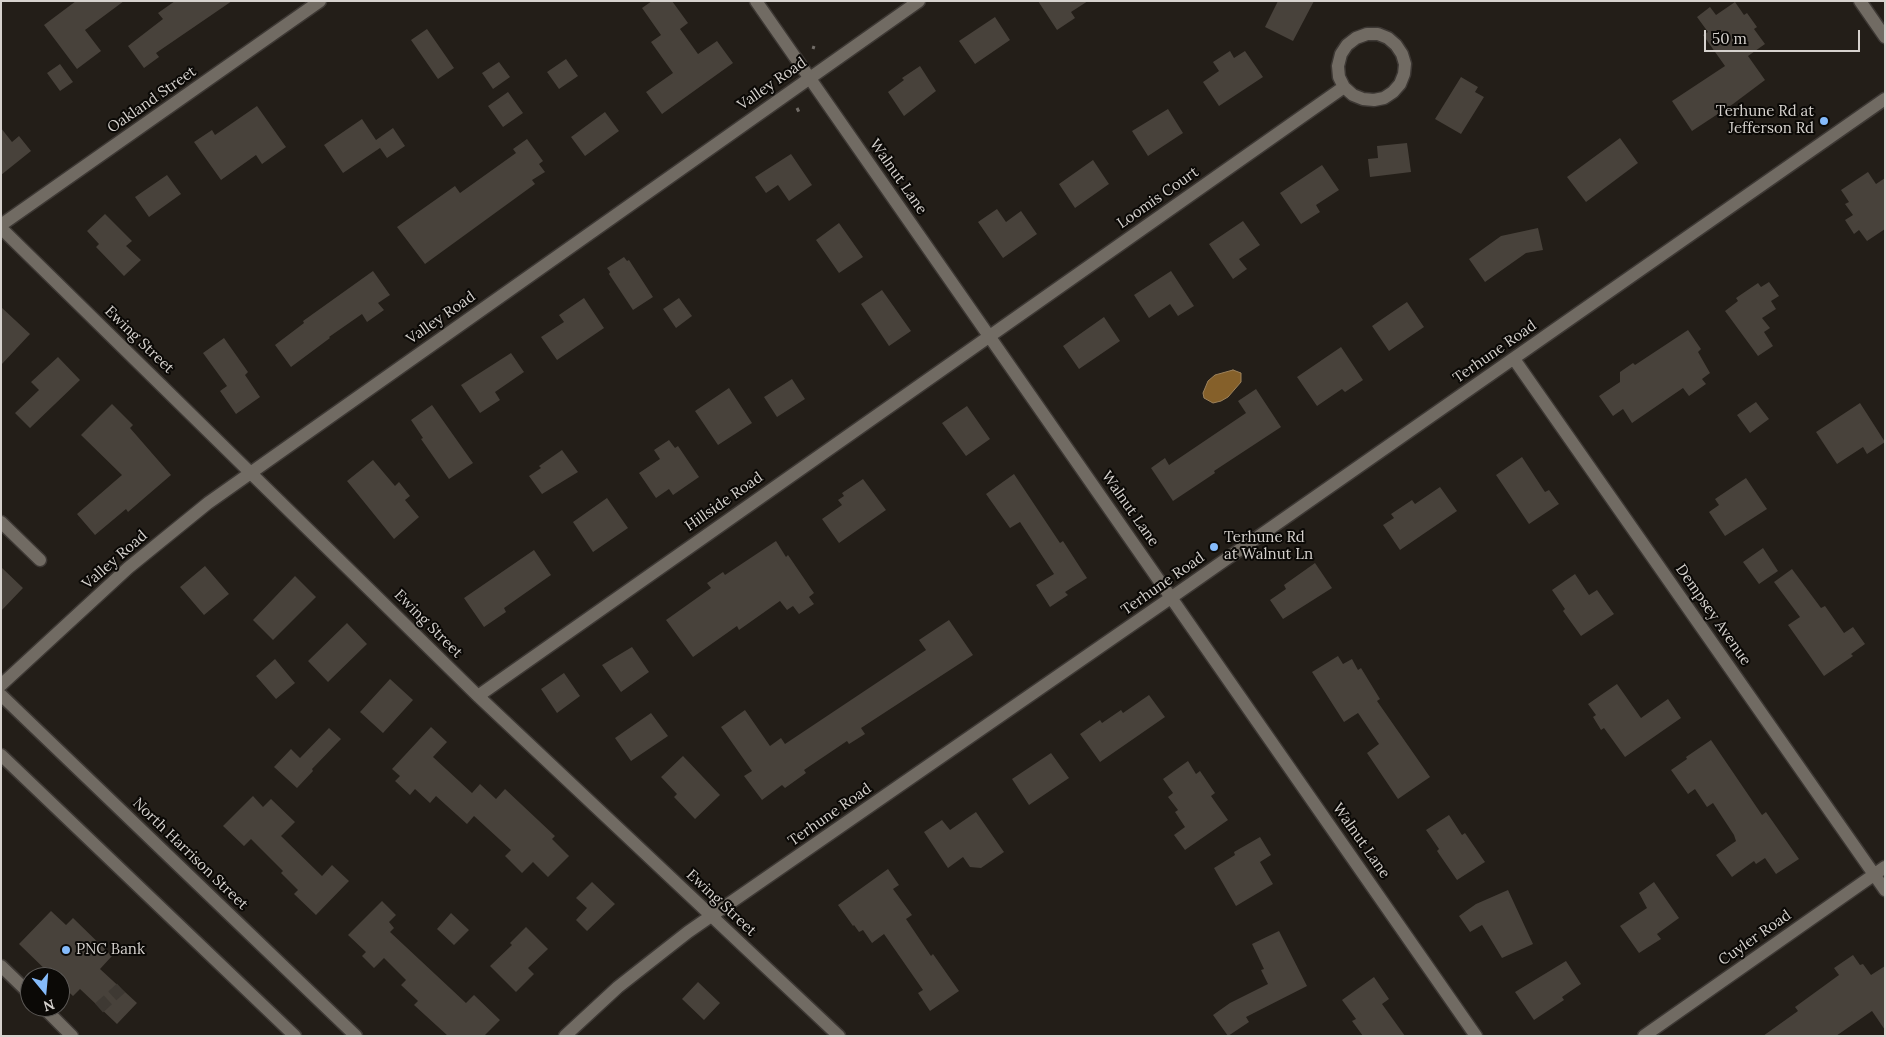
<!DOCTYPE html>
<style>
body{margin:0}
#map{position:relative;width:1886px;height:1037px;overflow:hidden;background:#231e18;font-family:Lora,serif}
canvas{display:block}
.frame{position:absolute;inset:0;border:2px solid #d6d2ce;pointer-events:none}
.north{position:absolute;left:20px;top:967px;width:50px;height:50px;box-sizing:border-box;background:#0b0906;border:1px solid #5c5956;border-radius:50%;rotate:163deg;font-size:14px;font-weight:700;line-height:20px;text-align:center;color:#d6d2ce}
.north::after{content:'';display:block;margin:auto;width:18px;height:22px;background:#85bbfb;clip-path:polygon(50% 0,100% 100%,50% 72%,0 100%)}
.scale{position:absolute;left:1704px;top:30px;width:156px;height:22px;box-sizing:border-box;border:2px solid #d6d2ce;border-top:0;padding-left:6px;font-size:15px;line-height:18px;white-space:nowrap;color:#d6d2ce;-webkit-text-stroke:4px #0b0906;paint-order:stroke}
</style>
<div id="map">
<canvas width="1886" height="1037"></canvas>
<div class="frame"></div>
<div class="north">N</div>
<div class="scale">50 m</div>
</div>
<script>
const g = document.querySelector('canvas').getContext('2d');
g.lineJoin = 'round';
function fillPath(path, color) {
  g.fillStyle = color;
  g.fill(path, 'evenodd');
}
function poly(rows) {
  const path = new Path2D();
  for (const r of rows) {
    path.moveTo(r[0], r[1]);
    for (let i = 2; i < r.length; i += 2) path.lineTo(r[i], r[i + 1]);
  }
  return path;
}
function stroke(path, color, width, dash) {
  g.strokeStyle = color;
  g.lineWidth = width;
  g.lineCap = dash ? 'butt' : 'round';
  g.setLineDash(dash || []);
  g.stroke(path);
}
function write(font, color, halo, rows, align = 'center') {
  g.font = font + ' Lora,serif';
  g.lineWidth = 4;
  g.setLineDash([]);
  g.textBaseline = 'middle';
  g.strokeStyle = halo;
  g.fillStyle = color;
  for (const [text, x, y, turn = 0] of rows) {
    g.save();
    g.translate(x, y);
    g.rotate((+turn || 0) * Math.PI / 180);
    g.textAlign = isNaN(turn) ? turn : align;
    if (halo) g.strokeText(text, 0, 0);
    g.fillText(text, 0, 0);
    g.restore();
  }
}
const water = poly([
 [1233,370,1241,373,1241,382,1228,397,1221,401,1213,403,1204,398,1203,393,1208,381,1215,375,1233,370]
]);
fillPath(water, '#85602a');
stroke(water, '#9d825b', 1);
fillPath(poly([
 [76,1,124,1,85,30,101,51,77,69,44,25],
 [175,1,232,1,156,53,159,57,144,68,128,46,163,19,158,13],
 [652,1,672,1,688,23,680,29,698,54,717,41,733,63,662,114,646,92,673,73,651,42,661,35,642,8],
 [1038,1,1088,1,1071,12,1075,18,1057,30],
 [1278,1,1314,1,1293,41,1265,27],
 [1735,2,1744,15,1747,13,1757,27,1754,29,1765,44,1748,56,1765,80,1733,104,1692,131,1672,101,1725,66,1703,35,1708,32,1697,17,1710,7,1716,15],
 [995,17,1010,40,975,64,959,41],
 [427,29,454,68,438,79,411,40],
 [1230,51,1234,58,1245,51,1263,77,1219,106,1203,82,1219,71,1213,62],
 [566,59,578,76,559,89,547,72],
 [499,62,510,77,493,89,482,73],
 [60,64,73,82,60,91,47,73],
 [920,66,936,91,904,116,888,92,904,80,902,78],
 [1461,77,1478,87,1475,92,1484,97,1461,134,1435,119],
 [508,92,523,113,503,127,488,106],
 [257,106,286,147,262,164,256,155,221,180,194,142,212,130,215,135],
 [1168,109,1183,133,1148,156,1132,131],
 [605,112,619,131,585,156,571,137],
 [362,119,376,140,393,128,405,146,387,158,380,148,343,173,324,145],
 [1,128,12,142,19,136,31,151,1,175],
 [1620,138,1638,163,1586,202,1567,177],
 [527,139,543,161,539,164,545,172,532,180,535,184,425,264,397,227,455,186,460,193,516,153,513,149],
 [1407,143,1411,172,1370,177,1368,159,1378,158,1377,146],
 [791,154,812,185,789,201,778,185,766,193,755,177],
 [1093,160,1109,184,1075,208,1059,184],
 [1322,165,1339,190,1316,205,1320,212,1301,224,1280,193],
 [1868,172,1876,184,1885,178,1885,229,1867,241,1859,230,1854,234,1845,220,1853,215,1845,204,1849,202,1841,190],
 [167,175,181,194,149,217,135,197],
 [997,209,1006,222,1021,211,1037,234,1003,258,978,222],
 [105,214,132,241,126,246,141,260,124,276,96,247,99,244,87,231],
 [1243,221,1260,245,1239,259,1247,269,1233,279,1209,244],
 [839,223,863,257,839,273,816,240],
 [1538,228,1543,250,1526,253,1485,282,1469,259,1501,236],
 [624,257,627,261,629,260,653,297,633,310,609,274,610,272,607,268],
 [373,271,390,295,378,303,384,310,367,322,362,314,329,337,330,338,291,367,275,345,304,323,303,321],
 [1171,271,1194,306,1178,316,1170,304,1149,318,1134,295],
 [1769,282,1779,296,1771,301,1776,309,1762,318,1770,328,1764,332,1773,346,1758,356,1725,311,1738,301,1736,298,1758,283,1761,287],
 [882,290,911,331,889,346,861,304],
 [584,298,604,328,557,360,541,337,564,322,559,315],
 [679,298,692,316,676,328,663,309],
 [1407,302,1424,327,1389,351,1372,326],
 [1,307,30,334,1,365],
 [1104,317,1120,341,1079,369,1063,346],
 [1688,330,1701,349,1698,352,1710,373,1702,379,1706,384,1689,396,1683,388,1632,423,1623,409,1613,416,1599,396,1620,382,1620,372,1633,363,1635,365],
 [224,338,248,372,245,375,260,397,236,414,220,391,227,386,203,353],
 [1341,347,1363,380,1345,392,1342,389,1317,406,1297,377],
 [511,353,524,372,495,392,500,400,480,413,461,385],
 [58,357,80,380,30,428,15,413,39,390,31,382],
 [792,379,805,399,777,417,764,397],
 [729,388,752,423,718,445,695,411],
 [1256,389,1281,427,1214,471,1215,473,1173,501,1151,468,1165,458,1169,465,1246,413,1238,401],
 [1756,402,1769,419,1750,433,1737,415],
 [1860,403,1885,442,1867,454,1863,447,1837,464,1816,432],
 [112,404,133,425,130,428,171,475,128,512,126,509,95,535,77,514,122,475,81,435],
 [432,405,473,463,449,479,421,439,423,438,411,420],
 [967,406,990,439,966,456,942,423],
 [669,440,675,448,678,446,699,477,673,495,669,489,656,498,639,473,660,459,654,450],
 [562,450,578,472,542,494,529,476,541,468,539,466],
 [1522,457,1545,492,1549,490,1559,504,1529,524,1496,475],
 [373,460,395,486,399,482,410,496,405,500,419,517,394,539,347,481],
 [1014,474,1060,543,1063,541,1087,578,1065,592,1068,595,1050,607,1036,585,1054,574,1020,522,1010,528,986,494],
 [1746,478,1767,509,1725,536,1709,512,1719,505,1715,499],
 [863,479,886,510,839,543,822,519,842,505,838,500,844,496,842,493],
 [1440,487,1457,511,1400,550,1383,525,1394,518,1391,514,1412,500,1415,504],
 [607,498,628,528,593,552,573,522],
 [776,541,786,557,788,555,814,593,809,597,814,604,799,614,793,606,787,610,780,601,739,630,737,626,693,657,666,620,711,588,707,583,723,572,725,575],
 [1763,548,1778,571,1759,584,1743,562],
 [534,550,551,575,504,608,506,612,484,627,464,598],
 [1315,563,1332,588,1283,619,1270,600,1286,589,1284,585],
 [205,566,229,594,204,615,180,587],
 [1,567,23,588,1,611],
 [1792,569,1821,608,1825,606,1844,633,1853,627,1865,644,1851,654,1853,656,1824,676,1788,625,1800,617,1774,582],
 [1575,574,1589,595,1597,590,1614,614,1581,636,1563,611,1565,609,1552,590],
 [295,576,316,597,273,640,253,620],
 [949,620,973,655,861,728,865,734,849,744,847,741,804,770,806,773,785,788,782,785,762,800,744,776,752,771,721,727,745,710,770,746,781,738,785,744,926,650,919,640],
 [347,623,367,644,328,682,308,661],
 [632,647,649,672,621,692,602,665],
 [1338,656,1343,664,1352,659,1358,670,1361,668,1380,699,1377,701,1430,777,1398,799,1367,753,1379,744,1358,713,1344,722,1312,672],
 [275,659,295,683,276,699,256,676],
 [564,673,580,696,557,713,541,689],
 [390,679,413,700,383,733,360,712],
 [1617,684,1641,718,1668,699,1681,718,1625,757,1604,728,1601,730,1593,717,1596,715,1588,704],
 [1149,695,1165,717,1100,762,1080,734,1100,720,1102,723,1121,710,1123,713],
 [651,713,668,736,631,761,615,738],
 [431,727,447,742,433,757,472,793,480,784,496,799,505,789,555,836,552,839,569,856,548,877,533,862,522,873,505,856,511,850,474,816,467,824,436,796,430,803,415,789,410,795,395,781,400,776,392,769],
 [329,728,341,739,312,769,313,771,297,788,274,767,291,749,300,758],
 [1711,740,1762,815,1766,812,1799,859,1776,874,1765,858,1756,864,1754,861,1732,877,1716,855,1736,841,1734,835,1713,803,1707,807,1695,789,1688,794,1671,770,1687,759,1686,757],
 [1051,753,1069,778,1029,805,1012,779],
 [683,756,720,795,695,819,674,797,677,794,661,777],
 [1188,761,1196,774,1200,771,1215,793,1211,796,1228,820,1185,850,1174,835,1185,827,1175,812,1178,810,1168,797,1173,793,1163,779],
 [253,796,263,807,271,799,295,822,281,836,322,876,332,865,349,881,316,915,294,894,298,890,281,873,283,871,251,839,244,846,223,826],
 [976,812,1004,852,981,868,970,867,963,857,948,868,924,832,942,820,950,830],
 [1449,815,1462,835,1465,833,1485,862,1457,880,1437,851,1439,849,1426,830],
 [1260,837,1271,855,1260,862,1273,884,1236,906,1214,868,1235,855,1234,852],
 [888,869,899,885,893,889,912,915,906,919,931,956,933,954,959,991,930,1011,918,993,923,990,884,934,872,943,863,930,859,932,854,925,853,926,838,905],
 [592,882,615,904,587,931,576,920,587,908,576,898],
 [1654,882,1679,918,1657,934,1661,939,1639,953,1620,926,1647,908,1639,893],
 [1508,890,1533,944,1502,958,1482,925,1470,932,1459,916,1476,904],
 [382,901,396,915,389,922,394,928,390,932,466,1003,474,995,500,1020,484,1036,448,1036,414,1005,418,1001,401,985,406,980,384,958,374,968,362,956,366,952,348,935],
 [51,911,66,925,73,918,112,956,100,969,137,1003,117,1024,80,989,73,996,60,984,60,977,53,977,19,944],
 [451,913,469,930,454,945,437,929],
 [526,927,548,949,528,968,534,974,516,992,490,966,512,945,510,943],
 [1279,931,1307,986,1246,1017,1249,1022,1228,1036,1213,1015,1230,1003,1268,984,1261,970,1264,969,1252,944],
 [1853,955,1860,965,1863,964,1871,975,1885,966,1885,1030,1872,1011,1836,1036,1763,1036,1798,1011,1795,1007,1839,975,1834,968],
 [1566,961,1581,984,1562,997,1564,1000,1534,1020,1515,992],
 [1374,977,1389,999,1382,1004,1405,1036,1363,1036,1352,1021,1356,1019,1342,1000],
 [698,982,720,1003,704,1020,682,999]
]), '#48423b');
stroke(poly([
 [99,1008,121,988]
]), '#3e3933', 12, [12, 6]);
const minor = poly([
 [756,1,1476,1036],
 [1860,1,1885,37],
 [1,225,320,1],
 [1,228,478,696,839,1036],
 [1514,359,1885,890],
 [1,522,40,560],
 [1,685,128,568,208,503,919,1],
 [1,695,356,1036],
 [478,696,1344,87,1353,95,1363,99,1374,100,1384,98,1393,92,1400,84,1404,74,1405,64,1402,54,1396,45,1388,38,1378,34,1367,34,1356,38,1347,45,1341,54,1338,66,1339,77,1344,87],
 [1,755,295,1036],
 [1,966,30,994],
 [43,1007,72,1036],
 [565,1036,618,987,688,932,1172,597,1885,99],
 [1644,1036,1885,867]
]);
stroke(minor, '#3d3834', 15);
stroke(poly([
 [813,49,814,46],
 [797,108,800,114]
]), '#726d68', 3, [4, 4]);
stroke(minor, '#716b63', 12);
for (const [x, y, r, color] of [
 [1824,121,5,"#85bbfb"],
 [1214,547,5,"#85bbfb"],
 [66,950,5,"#85bbfb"]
]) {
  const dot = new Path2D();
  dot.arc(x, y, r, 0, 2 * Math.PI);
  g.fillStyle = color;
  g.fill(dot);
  stroke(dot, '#0b0906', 2);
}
write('15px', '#d6d2ce', '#0b0906', [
 ["Valley Road",772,84,-35],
 ["Oakland Street",152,100,-35],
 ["Walnut Lane",898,177,55],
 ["Loomis Court",1158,198,-35],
 ["Valley Road",441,318,-35],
 ["Ewing Street",139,340,44],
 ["Terhune Road",1495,352,-35],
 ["Hillside Road",724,502,-35],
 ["Walnut Lane",1130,509,55],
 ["Valley Road",115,560,-41],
 ["Terhune Road",1163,584,-35],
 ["Dempsey Avenue",1713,615,55],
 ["Ewing Street",428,624,45],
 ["Terhune Road",830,815,-35],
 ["Walnut Lane",1361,841,55],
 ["North Harrison Street",190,854,44],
 ["Ewing Street",721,903,43],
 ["Cuyler Road",1755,938,-35]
]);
write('15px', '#d6d2ce', '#0b0906', [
 ["Terhune Rd at",1814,112,"right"],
 ["Jefferson Rd",1814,129,"right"],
 ["Terhune Rd",1224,538],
 ["at Walnut Ln",1224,555],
 ["PNC Bank",76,950]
], 'left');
</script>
